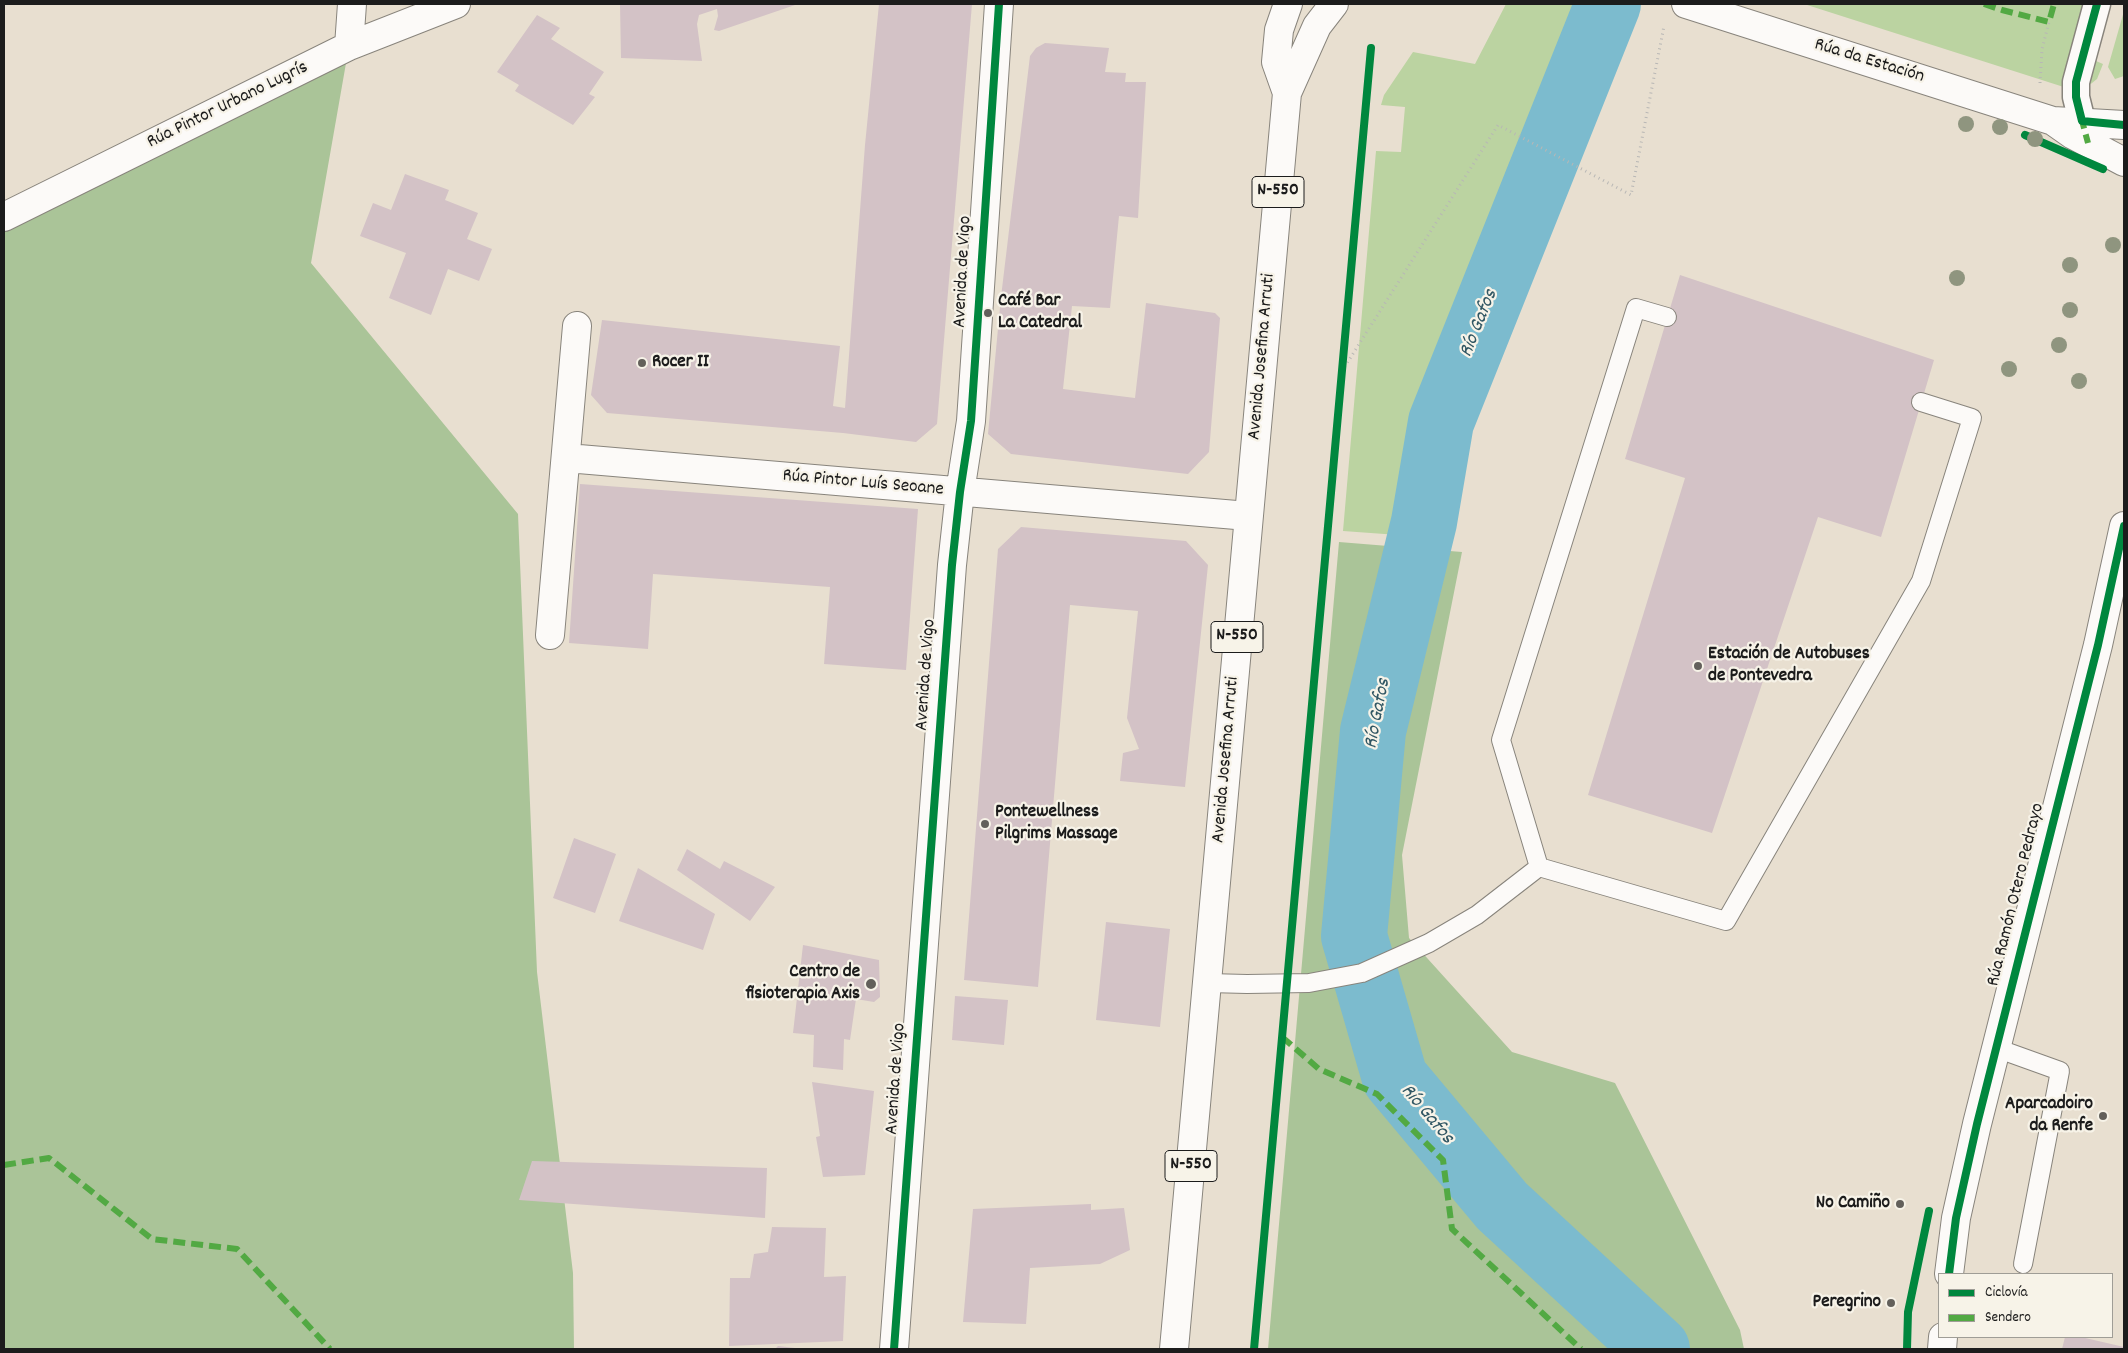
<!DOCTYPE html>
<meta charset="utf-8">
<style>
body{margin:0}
#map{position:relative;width:2128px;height:1353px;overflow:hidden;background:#e8dfd0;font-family:Dekko,sans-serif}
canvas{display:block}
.frame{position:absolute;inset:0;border:5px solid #1c1c1c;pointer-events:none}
.legend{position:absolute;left:1938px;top:1273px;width:175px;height:65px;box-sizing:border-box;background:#f7f3e8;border:1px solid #9f9d96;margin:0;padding:6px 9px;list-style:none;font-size:15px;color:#1c1c1c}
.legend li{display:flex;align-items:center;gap:10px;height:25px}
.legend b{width:25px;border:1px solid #9f9d96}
</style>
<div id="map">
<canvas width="2128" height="1353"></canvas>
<div class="frame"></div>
<ul class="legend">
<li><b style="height:6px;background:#00873e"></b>Ciclovía</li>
<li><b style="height:6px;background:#52a943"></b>Sendero</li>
</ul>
</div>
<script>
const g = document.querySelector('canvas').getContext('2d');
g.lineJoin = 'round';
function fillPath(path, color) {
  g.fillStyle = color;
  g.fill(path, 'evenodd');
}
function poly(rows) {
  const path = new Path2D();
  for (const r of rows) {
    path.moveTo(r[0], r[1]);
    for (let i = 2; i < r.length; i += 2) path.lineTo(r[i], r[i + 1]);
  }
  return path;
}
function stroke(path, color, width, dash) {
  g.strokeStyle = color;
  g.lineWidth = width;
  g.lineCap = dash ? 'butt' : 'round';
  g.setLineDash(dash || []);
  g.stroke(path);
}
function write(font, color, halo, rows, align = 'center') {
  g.font = font + ' Dekko,sans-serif';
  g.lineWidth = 4.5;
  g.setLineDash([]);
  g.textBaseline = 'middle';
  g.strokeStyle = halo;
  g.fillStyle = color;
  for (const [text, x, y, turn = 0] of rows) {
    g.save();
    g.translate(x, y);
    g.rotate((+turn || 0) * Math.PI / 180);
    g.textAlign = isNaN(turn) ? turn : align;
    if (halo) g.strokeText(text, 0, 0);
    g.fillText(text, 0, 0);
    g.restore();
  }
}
fillPath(poly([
 [1506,4,1571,4,1591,10,1436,397,1412,536,1343,531,1376,151,1401,152,1405,107,1381,105,1384,95,1413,52,1475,64],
 [1804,4,2091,4,2089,58,2103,64,2097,79,2087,87,2070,89],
 [2124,11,2124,76,2115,79,2108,67]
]), '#bbd3a1');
fillPath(poly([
 [349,46,311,263,518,514,537,972,573,1273,574,1349,4,1349,4,231],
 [1339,542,1462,552,1402,855,1409,938,1512,1052,1615,1083,1740,1330,1744,1349,1268,1349]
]), '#aac498');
stroke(poly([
 [1608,4,1441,422,1424,522,1373,731,1354,936,1395,1078,1502,1206,1657,1349]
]), '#7cbbce', 66);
fillPath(poly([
 [620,4,798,4,719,31,714,30,718,16,717,9,699,15,697,24,702,61,621,58],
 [879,4,972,4,937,424,916,442,843,433,607,413,591,395,602,320,840,346,833,406,845,408,865,145],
 [537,15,560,28,551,39,604,72,589,94,595,97,573,125,515,91,519,85,497,72],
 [1045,43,1109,48,1105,72,1126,73,1125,82,1146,82,1138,218,1119,216,1110,308,1072,306,1063,389,1135,398,1146,303,1215,313,1220,318,1209,452,1188,474,1011,454,988,434,1001,297,1030,56,1036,48],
 [405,174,449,190,445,200,478,213,467,239,492,249,479,281,448,269,431,315,389,298,406,253,360,236,373,203,391,210],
 [1680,275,1934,360,1881,537,1818,517,1712,833,1588,795,1685,478,1625,459],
 [580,484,918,509,906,670,824,664,830,587,653,574,648,649,569,643],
 [1021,527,1186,541,1208,565,1185,787,1120,781,1123,753,1139,749,1127,718,1138,611,1070,605,1038,987,964,980,998,549],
 [574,838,616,854,595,913,553,898],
 [687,849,720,869,724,861,775,887,750,921,677,870],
 [638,868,715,914,703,950,619,921],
 [1106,922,1170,929,1160,1027,1096,1020],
 [803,945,879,960,880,997,874,1002,856,999,850,1040,844,1039,843,1070,813,1067,814,1035,793,1033],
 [955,996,1008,1000,1004,1045,952,1040],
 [812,1082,874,1091,865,1175,823,1177,816,1137,820,1136],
 [532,1161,767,1168,765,1218,519,1200],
 [1091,1204,1091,1210,1124,1208,1130,1250,1100,1264,1030,1268,1026,1324,963,1322,973,1209],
 [772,1227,826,1228,824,1277,846,1276,843,1341,729,1346,730,1278,750,1278,754,1254,768,1252],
 [2065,1337,2081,1337,2124,1347,2124,1349,2062,1349],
 [778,1346,795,1348,795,1349,775,1349]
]), '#d3c2c6');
const service = poly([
 [1539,867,1726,921,1921,581,1972,418,1921,402],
 [1539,867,1501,740,1636,308,1667,317],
 [1208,983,1247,984,1309,983,1362,973,1429,943,1477,915,1539,867],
 [1996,1048,2060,1071,2023,1264]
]);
const pedestrian = poly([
 [2087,142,2076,97,2076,82,2097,4]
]);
const minor = poly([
 [349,46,352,4],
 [4,217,349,46,456,4],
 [567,458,1248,516],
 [550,635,577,326],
 [1949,1274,1956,1218,1977,1124,2098,645,2124,526],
 [894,1349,952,565,960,492,971,421,999,4],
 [1942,1349,1943,1337]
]);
const primary = poly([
 [1686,4,2053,121,2073,135,2124,162],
 [2053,121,2124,125]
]);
const trunk = poly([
 [1287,93,1276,62,1279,30,1288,4],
 [1174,1349,1287,93,1317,26,1334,4]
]);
stroke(service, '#88847c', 20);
stroke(pedestrian, '#88847c', 29);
stroke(minor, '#88847c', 30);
stroke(primary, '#88847c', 30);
stroke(trunk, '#88847c', 30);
stroke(poly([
 [2040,83,2042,49,2049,22],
 [1342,371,1498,125,1631,195,1664,26]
]), '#b8b7b5', 3, [1, 4]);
stroke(service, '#fcfaf8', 18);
stroke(pedestrian, '#fcfaf8', 26);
stroke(minor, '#fcfaf8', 28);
stroke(primary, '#fcfaf8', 28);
stroke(trunk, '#fcfaf8', 28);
stroke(poly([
 [1984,4,2002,10,2049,22,2054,4],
 [2081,117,2088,143],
 [1282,1037,1319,1069,1377,1094,1443,1160,1452,1229,1581,1349],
 [4,1165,49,1158,152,1239,237,1249,330,1349]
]), '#52a943', 6, [12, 6]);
stroke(poly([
 [2097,4,2076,82,2076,97,2082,121,2124,125],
 [2025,135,2103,169],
 [1949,1274,1956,1218,1977,1124,2098,645,2124,526],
 [894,1349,952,565,960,492,971,421,999,4],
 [1254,1349,1371,48],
 [1907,1349,1908,1312,1929,1211]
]), '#00873e', 8);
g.fillStyle = '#8f957f';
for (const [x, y] of [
 [1966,124],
 [2000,127],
 [2035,139],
 [2113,245],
 [2070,265],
 [1957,278],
 [2070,310],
 [2059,345],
 [2009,369],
 [2079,381]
]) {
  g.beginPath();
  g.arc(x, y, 8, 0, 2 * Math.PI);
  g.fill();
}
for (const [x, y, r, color] of [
 [988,313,5,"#63605b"],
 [642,363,5,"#63605b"],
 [1698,666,5,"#63605b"],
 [985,824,5,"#63605b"],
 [871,984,6,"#63605b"],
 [2103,1116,5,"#63605b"],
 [1900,1204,5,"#63605b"],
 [1891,1303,5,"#63605b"]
]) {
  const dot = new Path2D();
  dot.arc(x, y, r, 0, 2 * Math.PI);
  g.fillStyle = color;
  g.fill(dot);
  stroke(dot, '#f7f3e8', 2);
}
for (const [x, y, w] of [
 [1278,192,52],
 [1237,637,52],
 [1191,1166,52]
]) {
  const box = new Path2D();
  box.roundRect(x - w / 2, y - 15.5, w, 31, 4);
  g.fillStyle = '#f7f3e8';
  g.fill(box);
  stroke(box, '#1c1c1c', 1);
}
write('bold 18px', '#1c1c1c', null, [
 ["N-550",1278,192],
 ["N-550",1237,637],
 ["N-550",1191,1166]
]);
write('19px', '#1c1c1c', '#f7f3e8', [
 ["Rúa da Estación",1869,62,17],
 ["Rúa Pintor Urbano Lugrís",228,106,-26],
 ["Avenida de Vigo",964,272,-87],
 ["Avenida Josefina Arruti",1263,357,-85],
 ["Rúa Pintor Luís Seoane",863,484,5],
 ["Avenida de Vigo",927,675,-86],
 ["Avenida Josefina Arruti",1227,760,-85],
 ["Rúa Ramón Otero Pedrayo",2017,895,-76],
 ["Avenida de Vigo",897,1079,-86]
]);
write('bold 19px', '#1c1c1c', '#f7f3e8', [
 ["Café Bar",998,302],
 ["La Catedral",998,324],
 ["Rocer II",652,363],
 ["Estación de Autobuses",1708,655],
 ["de Pontevedra",1708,677],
 ["Pontewellness",995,813],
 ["Pilgrims Massage",995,835],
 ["Centro de",860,973,"right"],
 ["fisioterapia Axis",860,995,"right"],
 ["Aparcadoiro",2093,1105,"right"],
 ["da Renfe",2093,1127,"right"],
 ["No Camiño",1890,1204,"right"],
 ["Peregrino",1881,1303,"right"]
], 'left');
write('italic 20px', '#305663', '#f7f3e8', [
 ["Río Gafos",1480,324,-68],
 ["Río Gafos",1379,714,-79],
 ["Río Gafos",1426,1115,50]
]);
</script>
